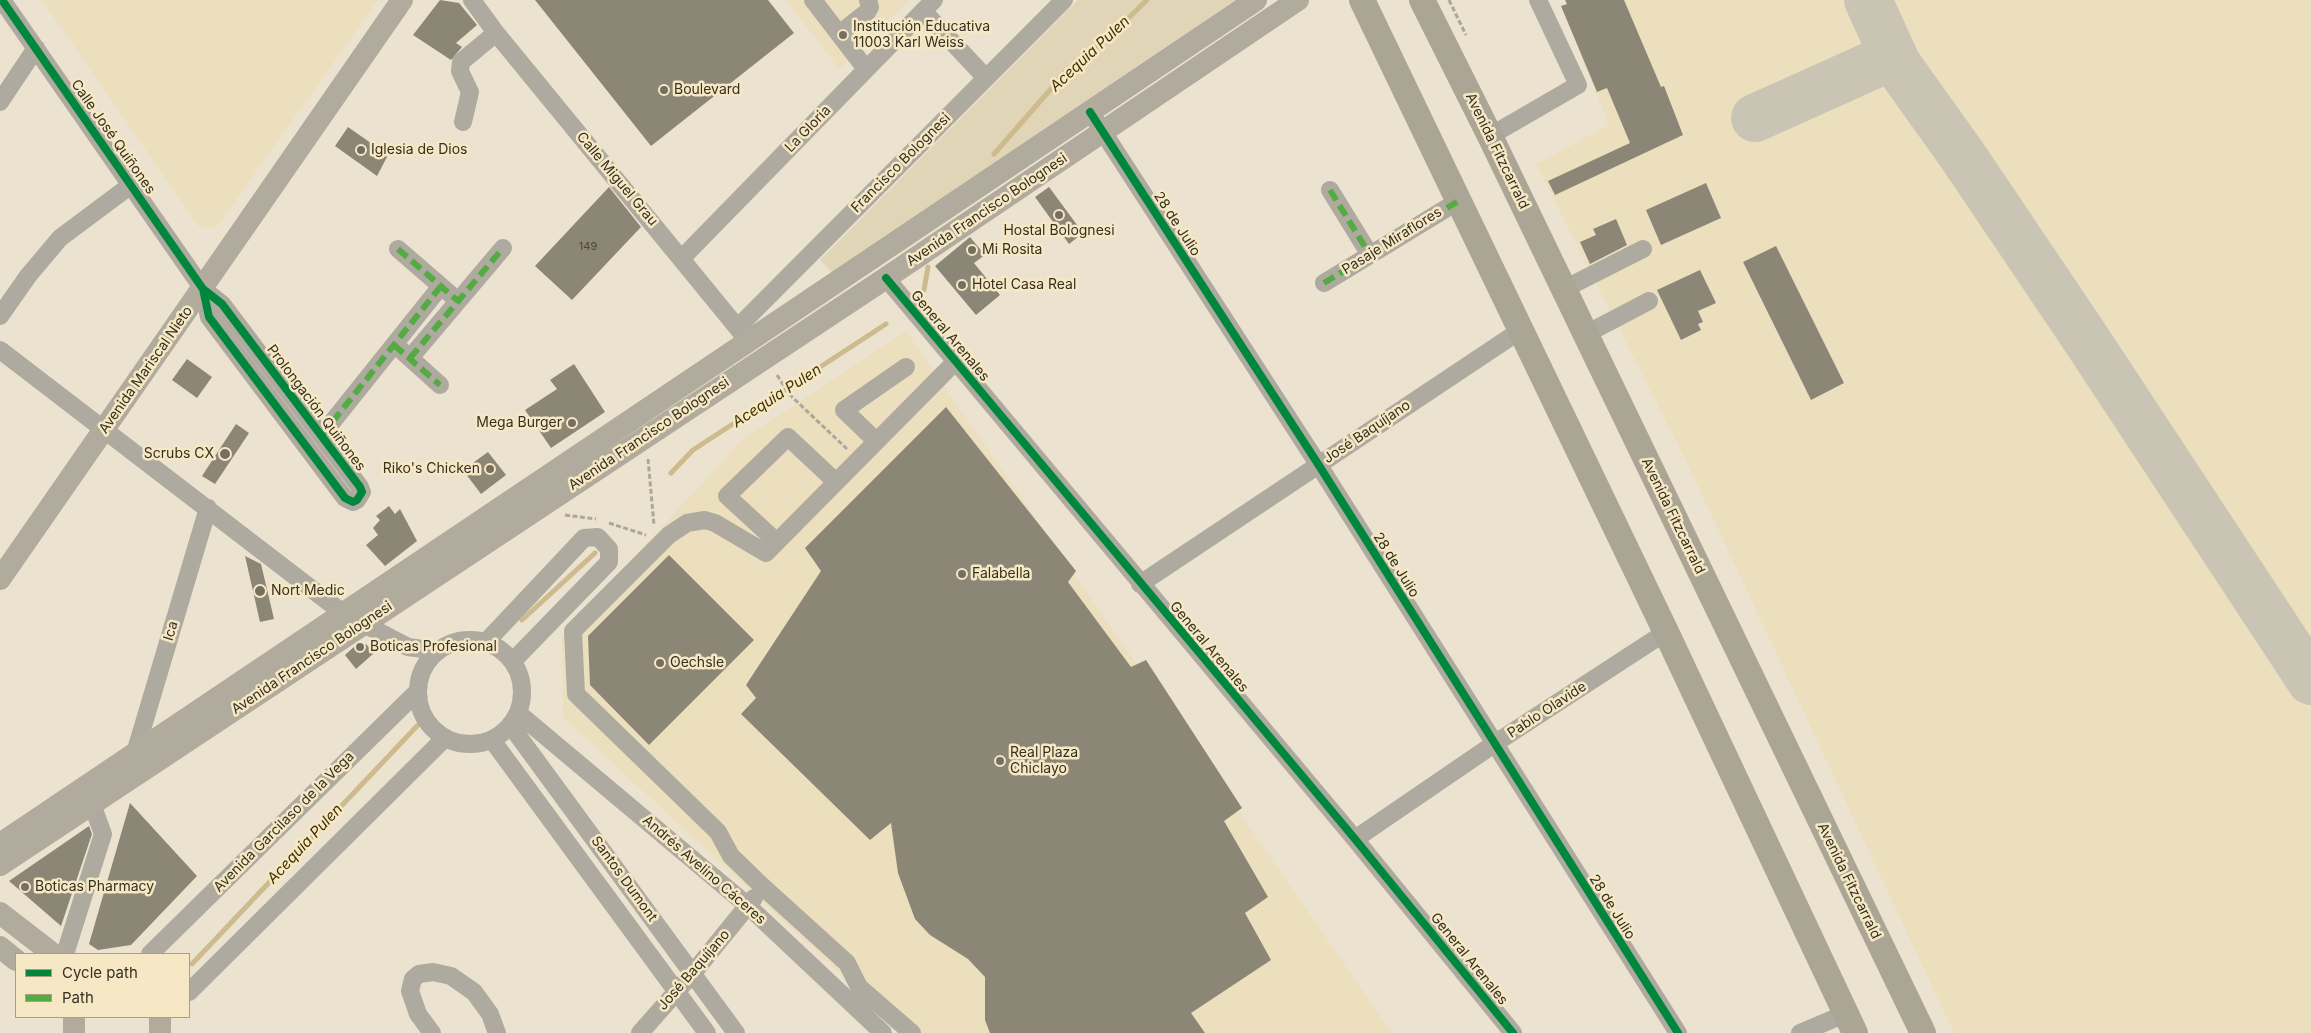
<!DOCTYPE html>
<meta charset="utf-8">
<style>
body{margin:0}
#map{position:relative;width:2311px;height:1033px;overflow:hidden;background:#ebe3cf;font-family:Inter,sans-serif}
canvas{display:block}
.legend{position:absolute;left:15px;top:953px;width:175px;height:65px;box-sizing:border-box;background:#f6e8c4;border:1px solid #a99e83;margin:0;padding:6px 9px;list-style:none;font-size:15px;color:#363022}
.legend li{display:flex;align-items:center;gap:10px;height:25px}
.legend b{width:25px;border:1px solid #a99e83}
</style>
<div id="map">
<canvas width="2311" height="1033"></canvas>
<ul class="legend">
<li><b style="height:6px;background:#00873e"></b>Cycle path</li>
<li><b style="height:6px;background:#55ab43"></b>Path</li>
</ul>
</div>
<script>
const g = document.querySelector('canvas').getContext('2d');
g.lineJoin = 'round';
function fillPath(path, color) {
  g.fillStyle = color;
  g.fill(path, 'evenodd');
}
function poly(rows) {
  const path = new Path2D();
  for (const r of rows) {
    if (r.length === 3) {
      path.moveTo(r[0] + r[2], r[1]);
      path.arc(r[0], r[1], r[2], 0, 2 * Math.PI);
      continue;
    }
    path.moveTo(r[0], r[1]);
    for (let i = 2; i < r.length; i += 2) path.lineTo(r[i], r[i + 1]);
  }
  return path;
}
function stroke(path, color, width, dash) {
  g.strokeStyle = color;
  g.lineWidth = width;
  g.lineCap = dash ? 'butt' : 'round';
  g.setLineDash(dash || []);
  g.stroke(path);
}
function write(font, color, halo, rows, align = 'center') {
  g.font = font + ' Inter,sans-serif';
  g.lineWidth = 5;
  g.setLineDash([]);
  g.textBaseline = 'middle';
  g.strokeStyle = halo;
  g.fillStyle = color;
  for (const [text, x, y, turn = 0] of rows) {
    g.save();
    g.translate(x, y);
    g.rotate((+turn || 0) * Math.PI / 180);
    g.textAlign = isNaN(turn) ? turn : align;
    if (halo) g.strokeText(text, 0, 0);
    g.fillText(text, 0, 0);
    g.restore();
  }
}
fillPath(poly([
 [42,0,378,0,216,228,199,227],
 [786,0,909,0,839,69],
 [1565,0,2311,0,2311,1033,1954,1033,1689,467,1536,164,1609,125,1561,6,1567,4],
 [906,331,1392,1033,904,1033,563,717,562,635,744,438]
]), '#ecdfbe');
fillPath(poly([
 [1078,0,1246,0,834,274,820,260]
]), '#e1d5b8');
stroke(poly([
 [994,154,1064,74,1104,42,1147,0],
 [924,290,928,267],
 [671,473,693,450,886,324],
 [522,620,595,553],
 [192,964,418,725]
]), '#cdbb8d', 5);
stroke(poly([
 [1868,0,1897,64,1962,155,2086,339,2311,681],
 [1755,118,1893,56]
]), '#cac4b4', 48);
fillPath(poly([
 [440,0,459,3,477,25,456,43,462,47,451,60,413,35],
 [535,0,768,0,794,33,651,146],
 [1565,0,1624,0,1661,87,1664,86,1683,135,1555,195,1548,181,1630,143,1607,88,1597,92,1561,6,1567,4],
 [348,127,388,155,377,176,335,146],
 [1706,183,1721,218,1661,245,1646,210],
 [609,187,641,227,572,300,535,266],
 [1049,187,1083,233,1069,244,1035,197],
 [1616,219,1627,245,1590,264,1580,242,1596,235,1593,229],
 [970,237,985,255,974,263,1000,295,976,315,935,266],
 [1776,246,1844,383,1811,400,1743,262],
 [1700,270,1716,303,1698,311,1703,322,1698,324,1701,330,1681,340,1657,290],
 [187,359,212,377,197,398,172,380],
 [574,364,605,412,551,448,525,410,557,389,550,380],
 [946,407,1076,571,1068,582,1131,667,1146,660,1242,808,1224,821,1268,897,1245,913,1271,960,1191,1013,1205,1033,990,1033,985,1020,985,977,968,959,930,935,915,919,898,873,891,823,870,840,741,714,756,698,746,685,821,571,805,548],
 [236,424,249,433,215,484,202,476],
 [488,452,506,475,481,494,463,470],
 [389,506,395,514,400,509,417,541,385,566,366,545,378,535,373,528,380,520,376,516],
 [669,555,754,640,649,745,590,685,588,636],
 [245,556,261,564,274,619,260,622],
 [366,644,374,653,356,669,345,655,356,645],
 [130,803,197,876,131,945,98,950,89,944],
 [89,826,92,834,61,926,9,881]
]), '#8c8677');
stroke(poly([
 [1449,0,1466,35],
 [777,375,790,395,847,449],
 [648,459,654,525],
 [565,515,596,519],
 [609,523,646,535]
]), '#aba79c', 3, [5, 2.5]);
stroke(poly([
 [2,0,203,289,222,304,360,487,362,492,357,500,353,502,345,498,209,317,203,289],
 [472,0,496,33,745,337],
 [813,0,866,69],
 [923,11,986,78],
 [839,34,867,12,870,7,868,0],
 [0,102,36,48],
 [1096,121,1318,464,1678,1033],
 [463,122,470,92,460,71,461,62,496,33],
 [1490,136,1578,85,1538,0],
 [1330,190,1370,255],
 [398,249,450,294],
 [682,258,934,0],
 [886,278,1355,839,1513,1033],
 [1324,283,1460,200],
 [1564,289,1643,249],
 [0,316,28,276,60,238,131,185],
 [738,327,1064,0],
 [1586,334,1649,301],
 [0,350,343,613,408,647,438,651],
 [401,350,440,385],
 [410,358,503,248],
 [321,436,441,286],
 [876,441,844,410,906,367],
 [777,542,727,496,788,437,836,482],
 [1140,584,1521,330],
 [470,692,52],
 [486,642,584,538,598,537,609,549,609,562,513,661],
 [518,713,748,906,883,1033],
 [511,726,736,1033],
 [492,740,707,1033],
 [135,753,208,508],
 [1355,839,1494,744,1666,632],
 [65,954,103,834,92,804],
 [150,954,418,691],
 [189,992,445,738],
 [432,1033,418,1014,410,991,413,979,419,974,433,972,451,976,474,992,490,1014,497,1033],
 [640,1033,693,973,754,898],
 [912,1033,859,987,847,963,762,886,731,856,718,832,576,694,573,631,669,535,687,523,705,520,715,523,766,553,955,362],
 [1800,1033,1845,1014]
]), '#aeaa9f', 18);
stroke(poly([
 [0,579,402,0],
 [0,844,1256,0],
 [0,865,886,278,1298,0],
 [0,913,53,954],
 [0,947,16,960],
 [160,1017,160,1033],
 [74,1033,74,1017]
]), '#b0ab9c', 22);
stroke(poly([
 [1362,0,1666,632,1855,1033],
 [1422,0,1490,136,1923,1033]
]), '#aaa595', 26);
stroke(poly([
 [1330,190,1370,255],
 [398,249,458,301],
 [1324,283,1460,200],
 [394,345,440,385],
 [410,358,503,248],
 [321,436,441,286]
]), '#55ab43', 6, [12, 6]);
stroke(poly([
 [2,0,203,289,222,304,360,487,362,492,357,500,353,502,345,498,209,317,203,289],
 [1090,112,1318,464,1678,1033],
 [886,278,1355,839,1513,1033]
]), '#00873e', 8);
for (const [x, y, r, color] of [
 [843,35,5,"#756f5f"],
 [664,90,5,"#756f5f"],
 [361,150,5,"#756f5f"],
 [1059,215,5,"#756f5f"],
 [972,250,5,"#756f5f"],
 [962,285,5,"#756f5f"],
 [572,423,5,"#756f5f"],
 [225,454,6,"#756f5f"],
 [490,469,5,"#756f5f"],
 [962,574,5,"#756f5f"],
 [260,591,6,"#756f5f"],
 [360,647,5,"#756f5f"],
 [660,663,5,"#756f5f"],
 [1000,761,5,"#756f5f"],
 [25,887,5,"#756f5f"]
]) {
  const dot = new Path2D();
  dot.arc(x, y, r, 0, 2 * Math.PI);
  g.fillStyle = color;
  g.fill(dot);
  stroke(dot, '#f6e8c4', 2);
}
write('11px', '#4c4637', null, [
 ["149",588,247]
]);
write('14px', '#363022', '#f6e8c4', [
 ["Institución Educativa",853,27],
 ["11003 Karl Weiss",853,43],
 ["Boulevard",674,90],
 ["Iglesia de Dios",371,150],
 ["Hostal Bolognesi",1059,231,"center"],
 ["Mi Rosita",982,250],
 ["Hotel Casa Real",972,285],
 ["Mega Burger",562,423,"right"],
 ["Scrubs CX",214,454,"right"],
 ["Riko's Chicken",480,469,"right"],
 ["Falabella",972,574],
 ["Nort Medic",271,591],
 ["Boticas Profesional",370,647],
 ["Oechsle",670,663],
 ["Real Plaza",1010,753],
 ["Chiclayo",1010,769],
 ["Boticas Pharmacy",35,887]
], 'left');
write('14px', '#363022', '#f6e8c4', [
 ["La Gloria",808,129,-46],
 ["Calle José Quiñones",113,137,55],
 ["Avenida Fitzcarrald",1497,151,64],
 ["Francisco Bolognesi",901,163,-45],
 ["Calle Miguel Grau",617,179,50],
 ["Avenida Francisco Bolognesi",987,210,-34],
 ["28 de Julio",1177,224,57],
 ["Pasaje Miraflores",1392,241,-32],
 ["General Arenales",950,336,50],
 ["Avenida Mariscal Nieto",146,370,-55],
 ["Prolongación Quiñones",316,408,53],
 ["José Baquíjano",1367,432,-34],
 ["Avenida Francisco Bolognesi",649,434,-34],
 ["Avenida Fitzcarrald",1673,516,64],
 ["28 de Julio",1396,565,58],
 ["Ica",171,631,-73],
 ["General Arenales",1209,647,50],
 ["Avenida Francisco Bolognesi",312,658,-34],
 ["Pablo Olavide",1547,710,-33],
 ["Avenida Garcilaso de la Vega",284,822,-45],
 ["Andrés Avelino Cáceres",704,870,41],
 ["Santos Dumont",624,879,54],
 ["Avenida Fitzcarrald",1849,881,64],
 ["28 de Julio",1612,907,58],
 ["General Arenales",1469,959,51],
 ["José Baquíjano",694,970,-49]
]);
write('italic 15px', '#413200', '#f6e8c4', [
 ["Acequia Pulen",1090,54,-43],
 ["Acequia Pulen",777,396,-33],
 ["Acequia Pulen",305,844,-47]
]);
</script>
